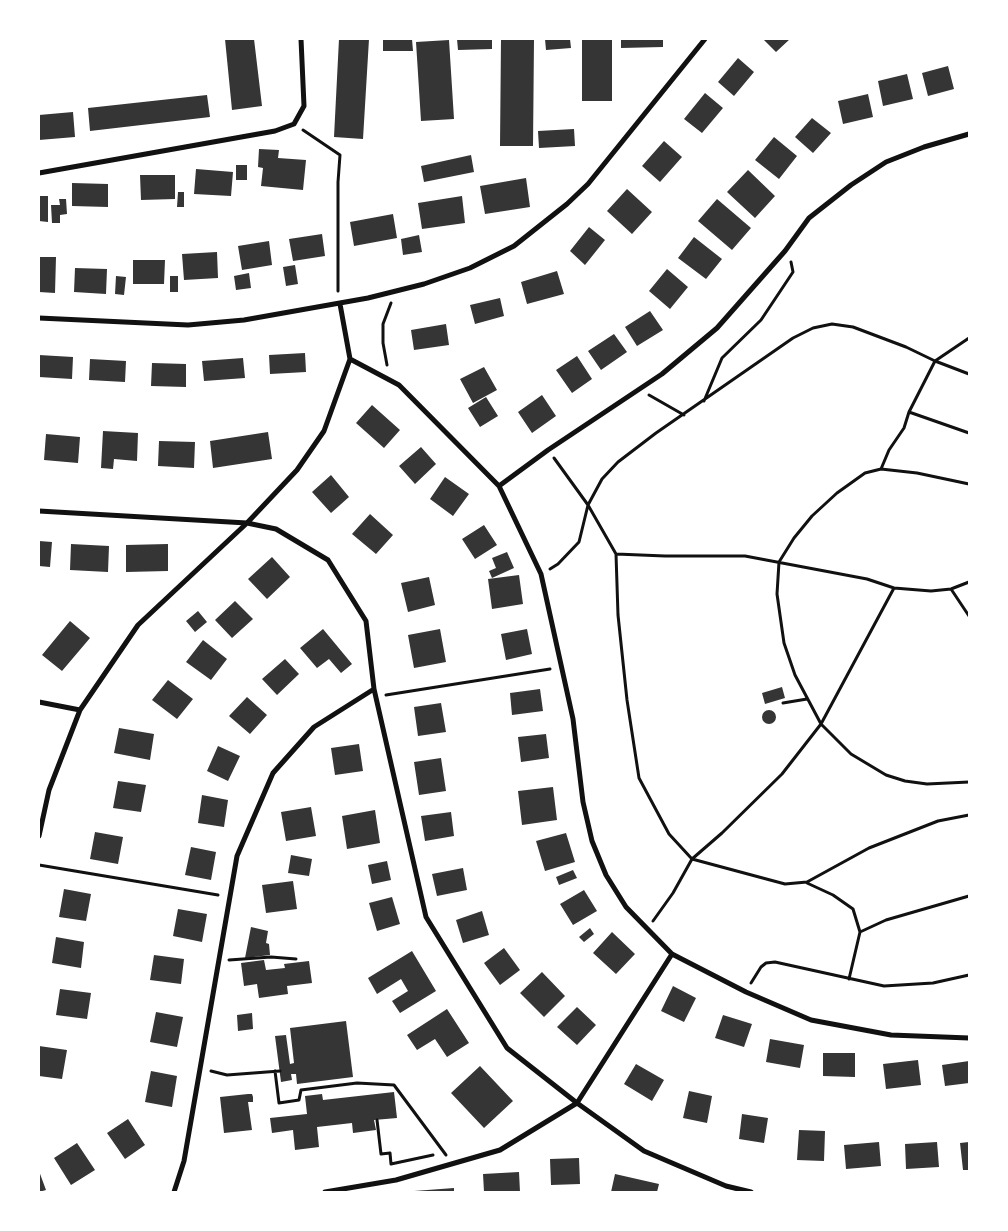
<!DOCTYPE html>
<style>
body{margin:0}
#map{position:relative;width:1008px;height:1231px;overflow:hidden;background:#fff;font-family:Commissioner,sans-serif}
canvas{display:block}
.frame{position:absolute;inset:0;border:40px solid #fff;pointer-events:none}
</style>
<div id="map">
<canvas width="1008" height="1231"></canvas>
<div class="frame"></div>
</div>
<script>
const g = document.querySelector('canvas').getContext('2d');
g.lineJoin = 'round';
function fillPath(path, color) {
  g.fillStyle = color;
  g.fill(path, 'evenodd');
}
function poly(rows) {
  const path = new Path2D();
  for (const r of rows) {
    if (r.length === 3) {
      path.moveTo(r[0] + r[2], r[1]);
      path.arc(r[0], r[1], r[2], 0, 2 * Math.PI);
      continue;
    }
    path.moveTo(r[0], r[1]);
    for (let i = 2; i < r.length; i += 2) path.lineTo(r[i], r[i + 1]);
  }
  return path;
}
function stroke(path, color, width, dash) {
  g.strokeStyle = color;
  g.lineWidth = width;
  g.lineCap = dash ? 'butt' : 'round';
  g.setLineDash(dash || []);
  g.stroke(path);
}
fillPath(poly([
 [225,39,254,39,262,106,232,110],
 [339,39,369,39,363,139,334,137],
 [383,39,412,39,413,51,383,51],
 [457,39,492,39,492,49,458,50],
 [501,39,534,39,533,146,500,146],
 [545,39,570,39,571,48,546,50],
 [582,39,612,39,612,101,582,101],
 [621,39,663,39,663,47,621,48],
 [763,39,790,39,776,52],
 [449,40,454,119,421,121,416,42],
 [738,58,754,72,734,96,718,82],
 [948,66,954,89,928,96,922,73],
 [907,74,913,99,883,106,878,81],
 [705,93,723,108,702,133,684,119],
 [868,94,873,117,843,124,838,101],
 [207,95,210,117,90,131,88,108],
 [73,112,75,137,39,140,39,115],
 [812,118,831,133,813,153,795,137],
 [574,129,575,146,539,148,538,131],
 [774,137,797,156,779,179,755,160],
 [664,141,682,157,660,182,642,166],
 [259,149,279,150,278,158,306,160,303,190,261,186,263,168,258,167],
 [471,155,474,172,424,182,421,166],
 [236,165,247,165,247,180,236,180],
 [196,169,233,172,231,196,194,194],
 [748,170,775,196,755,218,727,192],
 [140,175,175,175,175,199,141,200],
 [526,178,530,207,485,214,480,186],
 [72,183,108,184,108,207,72,206],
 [627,189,652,212,632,234,607,211],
 [178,192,184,192,184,207,177,207],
 [39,196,48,196,48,222,39,221],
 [462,196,465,223,422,229,418,203],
 [59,199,66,199,67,214,60,215,60,223,52,223,51,205,60,205],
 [717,199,751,228,732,250,698,221],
 [393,214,397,238,354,246,350,222],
 [589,227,605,240,585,265,570,251],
 [322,234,325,256,293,261,289,239],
 [419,235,422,252,403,255,401,239],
 [694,237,722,259,706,279,678,258],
 [269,241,272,265,242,270,238,246],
 [217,252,218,278,184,280,182,254],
 [39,257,56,257,55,293,39,292],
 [133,260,165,260,164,284,133,284],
 [295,265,298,284,286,286,283,267],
 [75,268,107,269,106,294,74,292],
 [667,269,688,287,670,309,649,291],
 [557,271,564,294,527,304,521,282],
 [249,273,251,288,236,290,234,276],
 [116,276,126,277,124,295,115,294],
 [170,276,178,276,178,292,170,292],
 [500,298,504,316,475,324,470,305],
 [650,311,663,330,637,346,625,327],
 [446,324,449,345,414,350,411,330],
 [614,334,627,352,601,370,588,351],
 [305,353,306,372,270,374,269,355],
 [39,355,73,357,72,379,39,377],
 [577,356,592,379,572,393,556,370],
 [243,358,245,378,204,381,202,361],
 [90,359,126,361,125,382,89,380],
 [152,363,186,364,186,387,151,386],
 [484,367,497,390,473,403,460,379],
 [542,395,556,416,532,433,518,412],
 [486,397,498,416,480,427,468,408],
 [372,405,400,430,384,448,356,423],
 [103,431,138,433,137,461,114,459,113,469,101,468],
 [268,432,272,459,213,468,210,441],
 [46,434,80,437,78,463,44,460],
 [159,441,195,442,194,468,158,466],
 [421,447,436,464,415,484,399,466],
 [331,475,349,497,331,513,312,492],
 [445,477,469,494,453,516,430,499],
 [370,514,393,535,376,554,352,534],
 [484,525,497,545,475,559,462,539],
 [39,541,52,542,50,567,39,566],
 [71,544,109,546,108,572,70,570],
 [168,544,168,571,126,572,126,545],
 [507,552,514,568,492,578,489,571,496,568,492,558],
 [272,557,290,577,267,599,248,579],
 [519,575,523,604,492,609,488,579],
 [429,577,435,605,408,612,401,583],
 [235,601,253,619,232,638,215,620],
 [198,611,207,622,195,632,186,621],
 [70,621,90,638,62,671,42,655],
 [323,629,352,664,341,673,329,659,317,668,300,648],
 [440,629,446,662,414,668,408,635],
 [527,629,532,654,506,660,501,634],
 [203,640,227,659,211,680,186,662],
 [285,659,299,674,277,695,262,679],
 [168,680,193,699,177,719,152,700],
 [782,687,785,698,765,704,762,693],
 [540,689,543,711,512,715,510,693],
 [247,697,267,715,250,734,229,716],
 [441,703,446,732,418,736,414,707],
 [769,717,7],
 [119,728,154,734,150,760,114,753],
 [546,734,549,758,521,762,518,737],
 [359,744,363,771,335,775,331,748],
 [218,746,240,756,228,781,207,771],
 [441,758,446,791,419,795,414,762],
 [118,781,146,785,141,812,113,808],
 [553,787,557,820,522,825,518,791],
 [202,795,228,800,224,827,198,823],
 [311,807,316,836,286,841,281,812],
 [375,810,380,843,347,849,342,816],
 [451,812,454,836,425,841,421,816],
 [95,832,123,837,118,864,90,859],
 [566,833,575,862,545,871,536,841],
 [191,847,216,852,211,880,185,875],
 [291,855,312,859,309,876,288,873],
 [387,861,391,880,372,884,368,865],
 [463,868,467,890,437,896,432,874],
 [573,870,577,878,559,885,556,877],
 [293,881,297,909,266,913,262,885],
 [64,889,91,894,86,921,59,917],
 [584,890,597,911,573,925,560,904],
 [392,897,400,924,377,931,369,903],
 [178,909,207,914,202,942,173,936],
 [482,911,489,935,463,943,456,920],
 [251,927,268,931,266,943,269,944,270,955,245,958],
 [590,928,594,934,584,942,579,937],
 [612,932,635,954,616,974,593,953],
 [56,937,84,942,81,968,52,963],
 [504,948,520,970,500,985,484,963],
 [412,951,436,991,400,1013,392,1001,408,991,401,979,377,994,368,978],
 [154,955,184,959,181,984,150,980],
 [264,960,266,970,285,968,284,964,309,961,312,983,287,986,288,994,259,998,257,984,244,986,241,963],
 [542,972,565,996,544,1017,520,993],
 [673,986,696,998,684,1022,661,1011],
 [60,989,91,993,87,1019,56,1015],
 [577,1007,596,1025,577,1045,557,1027],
 [447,1009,469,1043,447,1057,435,1039,417,1050,407,1035],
 [156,1012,183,1017,177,1047,150,1042],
 [252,1013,253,1029,238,1031,237,1015],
 [723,1015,752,1024,744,1047,715,1038],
 [346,1021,353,1077,297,1084,296,1074,291,1074,292,1080,281,1082,275,1036,286,1035,290,1064,294,1063,290,1028],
 [770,1039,804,1045,800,1068,766,1062],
 [39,1046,67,1050,62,1079,39,1076],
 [823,1053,855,1053,855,1077,823,1076],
 [918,1060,921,1085,886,1089,883,1064],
 [969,1061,969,1083,945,1086,942,1065],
 [636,1064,664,1080,652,1101,624,1084],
 [480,1066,513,1101,484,1128,451,1093],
 [151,1071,177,1076,172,1107,145,1102],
 [689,1091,712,1096,707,1123,683,1118],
 [394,1092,397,1118,374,1120,376,1130,353,1133,352,1123,317,1127,319,1147,295,1150,293,1130,272,1133,270,1118,307,1114,305,1096,322,1094,323,1100],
 [248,1094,252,1094,253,1097,253,1102,248,1102,252,1130,224,1133,220,1097],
 [742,1114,768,1118,764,1143,739,1139],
 [128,1119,145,1145,125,1159,107,1133],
 [799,1130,825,1131,824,1161,797,1160],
 [879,1142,881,1166,846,1169,844,1145],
 [937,1142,939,1167,906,1169,905,1144],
 [969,1142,969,1170,963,1170,960,1143],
 [77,1143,95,1170,71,1185,54,1158],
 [579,1158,580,1184,551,1185,550,1159],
 [39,1171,46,1190,39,1192],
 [519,1172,520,1192,484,1192,483,1174],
 [615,1174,659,1184,657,1192,611,1192],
 [454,1188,454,1192,414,1192,414,1191]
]), '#353535');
stroke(poly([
 [303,130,340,155,338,182,338,291],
 [387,365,383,343,383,324,391,303],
 [649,395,684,415],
 [704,401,722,358,761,320,793,272,791,262],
 [909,412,969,433],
 [554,458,588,505,616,554,618,615,627,700,639,778,669,834,692,859,785,884,807,882,869,848,938,821,969,815],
 [881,469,889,450,904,428,909,412,935,361,969,338],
 [969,484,917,473,881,469,865,473,837,493,812,516,794,538,779,562,777,594,784,643,795,675,821,724,851,754,886,775,905,781,927,784,969,782],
 [616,554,665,556,745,556,867,579,894,588,931,591,951,589,969,582],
 [550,569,558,564,579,542,588,505,602,479,618,462,656,433,793,338,813,328,832,324,853,327,906,347,935,361,969,374],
 [951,589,969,616],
 [386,695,550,669],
 [783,703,807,699],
 [39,865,218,895],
 [807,883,833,895,853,909,860,932,886,920,969,896],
 [653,921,673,893,692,859,722,833,782,774,821,724,894,588],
 [229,960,271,957,296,959],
 [849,979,860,932],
 [751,983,761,967,766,963,775,962,884,986,933,983,969,975],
 [211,1071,227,1075,280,1071],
 [275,1071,279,1103,299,1100,301,1090,357,1083,394,1085,446,1155],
 [377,1120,381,1154,390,1153,391,1164,433,1155]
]), '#111', 3);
stroke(poly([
 [39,173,275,131,294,124,304,106,301,39],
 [340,304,350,359,399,385,499,486,541,574,573,719,583,802,592,841,606,875,626,907,672,954,746,992,811,1020,891,1035,969,1038],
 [39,318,188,325,244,320,368,298,424,284,470,268,514,246,567,204,588,184,705,39],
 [499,486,548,450,662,374,717,328,785,251,809,218,851,185,886,162,924,147,969,134],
 [39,511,247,523,276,529,328,560,366,621,374,689,426,917,507,1048,577,1103,644,1151,726,1186,751,1192],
 [39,702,80,710],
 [39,836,49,790,80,710,138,625,247,523,297,470,324,431,350,359],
 [174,1192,184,1161,237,856,273,773,314,727,374,689],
 [325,1192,396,1180,500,1150,577,1103,672,954]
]), '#111', 5);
</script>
